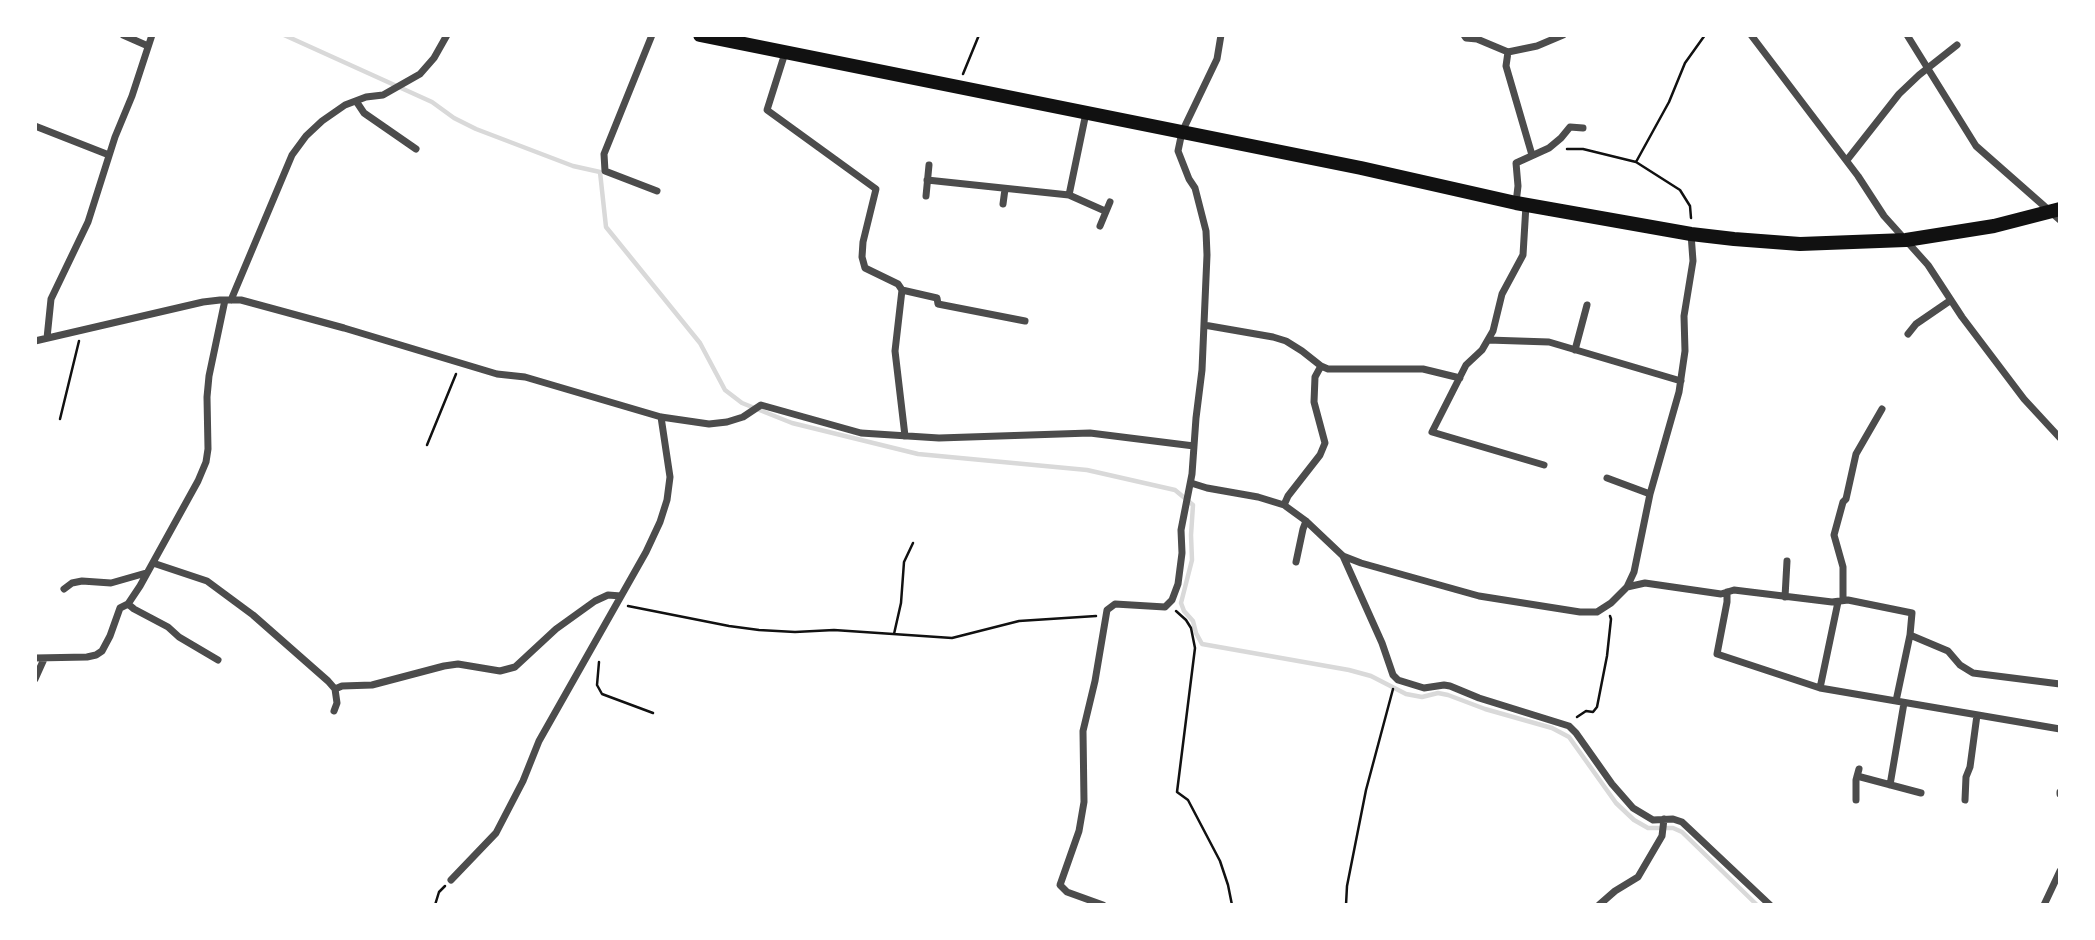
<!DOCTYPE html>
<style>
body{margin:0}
#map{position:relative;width:2095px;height:940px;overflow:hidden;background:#fff;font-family:"Nunito Sans",sans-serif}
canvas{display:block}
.frame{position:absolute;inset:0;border:37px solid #fff;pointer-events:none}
</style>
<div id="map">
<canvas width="2095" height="940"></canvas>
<div class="frame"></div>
</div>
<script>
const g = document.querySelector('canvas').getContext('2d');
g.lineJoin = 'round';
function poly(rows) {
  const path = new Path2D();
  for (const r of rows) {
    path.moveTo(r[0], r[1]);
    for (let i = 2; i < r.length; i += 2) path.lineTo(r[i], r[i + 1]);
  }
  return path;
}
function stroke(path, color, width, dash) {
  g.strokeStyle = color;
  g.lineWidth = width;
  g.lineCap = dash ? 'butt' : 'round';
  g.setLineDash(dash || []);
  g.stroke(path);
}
stroke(poly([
 [284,35,432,102,454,118,476,129,573,166,600,172,606,227,700,343,725,390,742,403,792,423,918,454,1087,470,1175,490,1193,505,1191,535,1192,560,1181,603,1184,611,1193,621,1196,633,1202,644,1349,670,1371,676,1406,694,1422,697,1438,693,1448,695,1485,709,1552,728,1569,737,1616,803,1634,820,1648,828,1673,828,1682,832,1757,905]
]), '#d9d9d9', 4.5);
stroke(poly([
 [963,74,979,35],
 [1567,149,1583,149,1636,162,1680,190,1690,206,1691,218],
 [1636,162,1669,102,1685,63,1705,35],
 [60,419,79,341],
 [427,445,456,374],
 [628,606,729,626,759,630,795,632,834,630,952,638,1019,621,1096,616],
 [1176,611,1186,620,1191,628,1195,648,1177,792,1188,800,1220,861,1228,885,1232,905],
 [894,634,901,603,904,562,913,543],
 [599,662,597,685,602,694,653,713],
 [1577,717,1586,711,1593,712,1597,707,1607,656,1611,619,1610,616],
 [435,905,439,892,445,886],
 [1346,905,1347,886,1366,790,1393,689]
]), '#111', 2.5);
stroke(poly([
 [123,35,148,46],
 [652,35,604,154,605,171,657,191],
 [1464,35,1466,38,1477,39,1508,52,1537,46,1563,35],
 [1751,35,1858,176,1884,216,1928,265,1962,317,2024,399,2060,438],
 [1907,35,1976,146,2060,220],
 [1508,52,1506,66,1532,155],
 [785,53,767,110,876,189,863,242,862,257,865,268,898,284,902,290,895,351,905,436],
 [356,101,364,113,416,149],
 [35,126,109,155],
 [1847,160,1899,94,1919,75,1957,45],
 [927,180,1069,195,1105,211],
 [1069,195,1086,113],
 [926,196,929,165],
 [1516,203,1518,186,1516,163,1549,148,1561,138,1570,127,1583,128],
 [1003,204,1005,189],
 [1526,205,1523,255,1502,294,1493,331,1482,350,1466,365,1432,432,1544,465],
 [1100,226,1110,202],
 [902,290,937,298,938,304,1025,321],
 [231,300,292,155,306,136,322,121,345,105,366,97,383,95,420,74,434,58,447,35],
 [1204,325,1273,337,1286,341,1302,351,1321,366,1328,369,1423,369,1460,378],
 [1908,334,1916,324,1951,300],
 [47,338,51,299,88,222,115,137,132,96,152,35],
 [1488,340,1549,342,1681,381],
 [35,341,203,302,220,300,241,300,344,328,497,374,525,377,661,417,709,424,727,422,743,417,761,405,861,433,939,438,1090,433,1194,446],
 [1575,350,1587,305],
 [1607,478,1650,494],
 [1191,483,1207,488,1258,497,1284,505,1306,521,1343,556,1361,563,1479,596,1580,612,1597,612,1611,603,1627,587,1634,572,1650,494,1679,392,1685,351,1684,316,1693,261,1691,234],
 [1284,505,1288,496,1320,455,1325,443,1314,402,1315,377,1321,366],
 [1343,556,1382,643,1393,675,1398,680,1424,688,1444,685,1450,686,1479,698,1569,726,1576,733,1612,784,1633,808,1653,820,1673,819,1682,822,1770,905],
 [1296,562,1303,529,1306,521],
 [153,563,207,581,253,615,328,681,335,689,337,703,334,711],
 [1627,587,1645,583,1721,594,1734,590,1832,602,1848,600,1912,613,1910,635,1896,701],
 [64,589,72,583,82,581,111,583,146,573],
 [1727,592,1727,602,1717,654,1820,688,2060,729],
 [1785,597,1787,561],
 [1843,600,1843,567,1834,535,1843,502,1846,499,1856,454,1882,409],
 [128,604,134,609,168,627,179,637,218,660],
 [1910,635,1948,651,1960,665,1973,673,2060,684],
 [35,658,87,657,96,655,102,651,110,636,120,608,128,604,140,586,198,481,206,462,208,449,207,397,209,376,225,300],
 [35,679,44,659],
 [1820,688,1838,602],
 [335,689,342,686,372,685,444,666,458,664,500,671,515,667,556,629,595,601,608,595,621,596],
 [1857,776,1921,793],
 [1890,785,1904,703],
 [2060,792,2060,794],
 [1856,800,1856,780,1859,769],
 [1965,800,1966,777,1970,767,1977,715],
 [451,880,496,833,523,781,539,741,646,552,660,522,667,500,670,477,661,417],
 [1103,905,1067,892,1060,885,1079,831,1084,802,1083,731,1095,681,1107,610,1115,604,1165,607,1172,600,1178,584,1182,553,1181,530,1192,474,1196,418,1202,370,1207,255,1206,231,1195,188,1189,179,1178,151,1182,132,1217,59,1221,35],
 [1599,905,1615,891,1638,877,1662,836,1664,819],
 [2044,905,2060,871]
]), '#4c4c4c', 7);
stroke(poly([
 [700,35,1361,168,1516,203,1691,234,1734,239,1800,244,1906,240,1994,226,2060,209]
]), '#111', 14);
</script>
